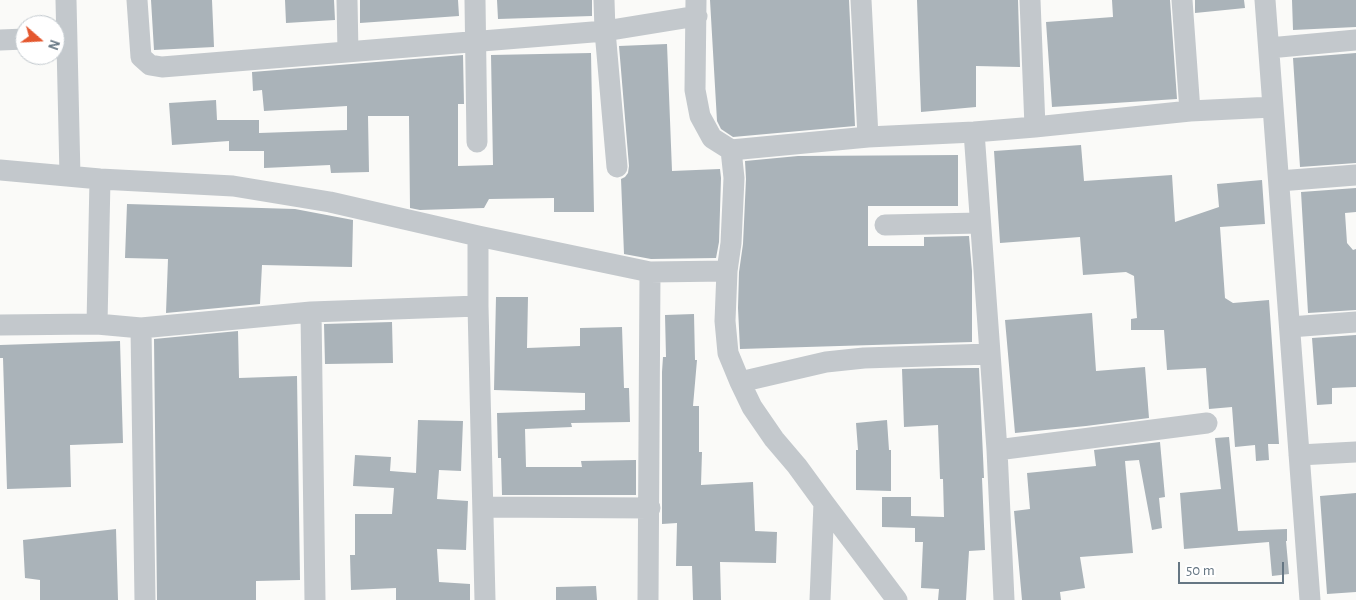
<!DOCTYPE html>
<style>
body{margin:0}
#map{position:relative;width:1356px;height:600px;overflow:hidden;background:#fafaf8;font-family:"Alegreya Sans",sans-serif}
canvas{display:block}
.north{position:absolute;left:15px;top:15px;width:50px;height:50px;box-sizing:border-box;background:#fff;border:1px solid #c1c8cd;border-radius:50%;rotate:109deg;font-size:14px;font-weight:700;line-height:20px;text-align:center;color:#657683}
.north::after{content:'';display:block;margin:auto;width:18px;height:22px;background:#e4572e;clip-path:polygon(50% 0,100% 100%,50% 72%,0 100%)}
.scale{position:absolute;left:1178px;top:562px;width:106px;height:22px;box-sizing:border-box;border:2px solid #657683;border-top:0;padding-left:6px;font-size:15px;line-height:18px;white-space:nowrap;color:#657683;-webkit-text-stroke:4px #fff;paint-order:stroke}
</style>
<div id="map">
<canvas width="1356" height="600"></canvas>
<div class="north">N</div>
<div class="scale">50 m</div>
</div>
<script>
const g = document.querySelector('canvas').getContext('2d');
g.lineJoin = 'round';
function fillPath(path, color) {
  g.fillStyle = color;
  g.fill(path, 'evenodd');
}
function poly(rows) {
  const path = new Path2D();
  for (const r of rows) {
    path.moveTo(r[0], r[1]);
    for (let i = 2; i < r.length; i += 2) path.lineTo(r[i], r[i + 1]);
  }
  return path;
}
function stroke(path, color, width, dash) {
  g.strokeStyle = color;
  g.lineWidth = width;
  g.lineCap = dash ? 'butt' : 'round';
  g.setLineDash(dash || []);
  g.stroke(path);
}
fillPath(poly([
 [151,0,212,0,214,47,154,50],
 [285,0,334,0,335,20,286,23],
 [360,0,458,0,459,16,360,23],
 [497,0,592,0,592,16,498,19],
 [710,0,849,0,855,126,733,137,721,129,717,121],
 [917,0,1018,0,1020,67,976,66,976,107,921,112],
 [1112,0,1170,0,1177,99,1052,107,1046,22,1113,17],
 [1195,0,1244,0,1245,8,1195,13],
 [1292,0,1356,0,1356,27,1293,30],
 [667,44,672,171,720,169,721,178,719,242,716,258,651,259,624,254,621,179,625,177,628,173,629,166,619,46],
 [591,53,594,212,554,212,554,198,489,199,484,208,420,210,410,208,409,116,368,116,369,172,331,173,330,165,264,168,264,151,229,151,229,141,172,145,169,103,216,100,217,120,259,120,259,133,347,130,347,106,264,111,262,90,253,91,252,72,463,55,464,104,458,104,458,166,493,165,491,55],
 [1356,53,1356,163,1300,167,1293,58],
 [1081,145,1084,181,1172,175,1175,222,1219,207,1217,184,1262,180,1265,224,1220,227,1225,298,1233,303,1269,300,1279,444,1268,444,1269,460,1256,461,1255,445,1235,447,1232,407,1209,409,1206,368,1167,370,1164,330,1131,330,1131,319,1137,318,1134,276,1126,272,1083,275,1080,237,1000,243,994,151],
 [958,155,958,206,868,206,868,246,924,246,924,237,969,236,972,271,972,342,740,349,738,308,739,272,743,244,746,179,745,161,798,156],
 [1356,188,1356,212,1345,213,1347,243,1353,250,1356,249,1356,310,1308,313,1301,192],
 [127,204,295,209,353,220,352,267,262,265,260,304,166,313,168,259,125,258],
 [496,297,528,297,527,348,580,346,580,328,622,327,624,388,629,388,630,422,571,423,572,427,525,429,526,467,582,467,581,461,636,460,636,495,502,495,501,458,498,458,497,413,585,410,585,393,494,390],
 [1092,313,1096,371,1145,367,1149,418,1086,426,1015,433,1005,320],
 [694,314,695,360,697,360,693,406,699,406,699,452,702,452,701,485,753,482,755,531,777,532,776,563,720,562,721,600,693,600,692,566,676,566,677,523,662,524,662,372,663,357,666,357,665,315],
 [392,322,393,363,325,364,324,324],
 [238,331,239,378,297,376,300,580,256,581,256,600,157,600,154,339],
 [1356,335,1356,387,1332,388,1332,404,1317,405,1312,338],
 [120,341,123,443,70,445,71,487,7,489,3,358,0,358,0,345],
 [940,368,979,368,984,478,982,478,985,550,969,551,966,600,938,600,939,589,921,588,923,542,915,542,915,528,882,527,882,497,911,497,911,516,944,517,943,479,940,479,938,425,904,427,902,369],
 [418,420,463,421,461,471,439,470,437,499,468,501,466,550,437,549,439,582,470,584,470,600,396,600,396,588,351,590,350,555,355,555,355,514,392,514,394,488,353,486,355,455,391,457,390,471,416,473],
 [887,420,889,450,891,450,891,491,856,490,856,450,858,450,856,423],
 [1229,437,1238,531,1287,529,1287,541,1286,541,1289,574,1272,576,1269,542,1184,549,1180,493,1221,489,1215,438],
 [1160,442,1165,497,1159,498,1162,528,1152,530,1139,460,1125,461,1133,553,1080,557,1085,588,1060,592,1061,600,1022,600,1014,511,1030,509,1027,473,1096,466,1094,450],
 [1356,493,1356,592,1327,594,1320,496],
 [116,529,118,600,40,600,40,580,25,578,23,540],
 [596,586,597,600,556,600,556,587]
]), '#aab3b9');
stroke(poly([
 [66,0,70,176],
 [137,0,141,57,150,65,162,67,605,31,697,16],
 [347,0,348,52],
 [475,0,477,142],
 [604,0,605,31,617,167],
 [696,0,695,90,700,116,712,138,731,150,868,137,974,132,1035,127,1190,111,1273,107],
 [861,0,868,137],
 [1030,0,1035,127],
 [1182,0,1190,111],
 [1265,0,1310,600],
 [0,40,25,39],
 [1269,48,1356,40],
 [974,132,997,450,1004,600],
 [731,150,734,178,731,243,727,271,725,321,728,353,740,382,752,407,774,439,797,466,824,503,897,600],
 [0,170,100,179,233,186,330,202,478,236,650,272,727,271],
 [1279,181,1356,175],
 [885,225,980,223],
 [478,236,478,306,485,600],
 [311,312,315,600],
 [97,324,100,179],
 [0,325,97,324,141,328,311,312,478,306],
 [1290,327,1356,322],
 [141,328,145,600],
 [740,382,826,362,864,358,990,354],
 [997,450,1207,423],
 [1299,455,1356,452],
 [483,507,650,508],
 [648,600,650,272],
 [820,600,824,503]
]), '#c3c8cc', 21);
</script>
